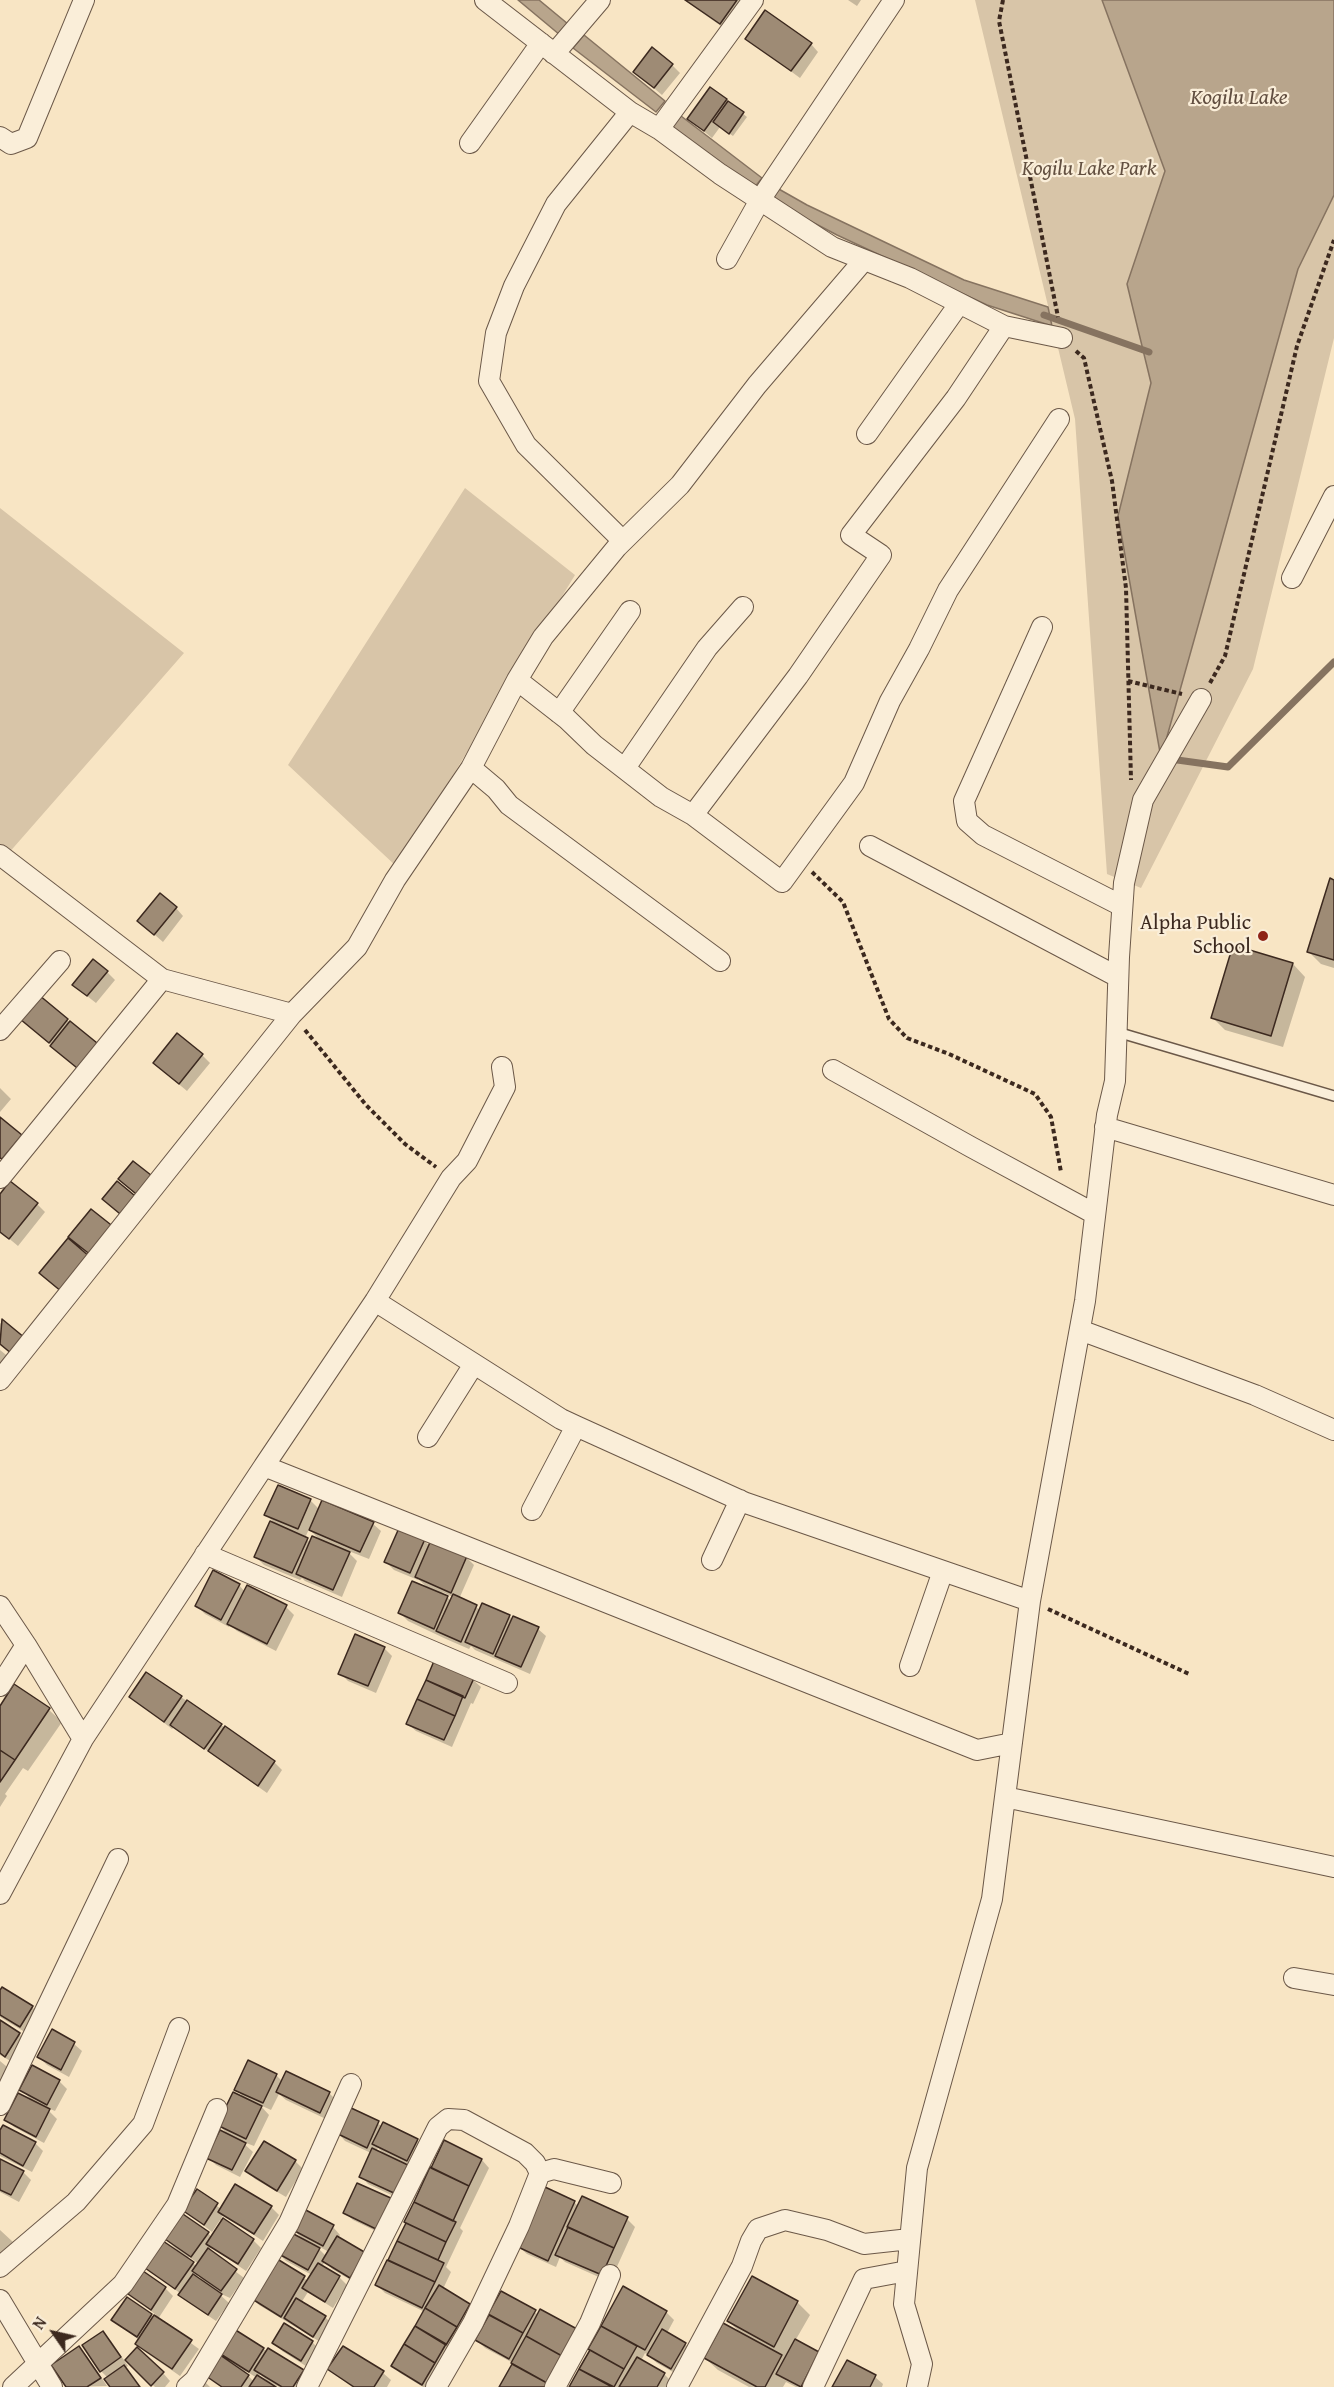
<!DOCTYPE html>
<style>
body{margin:0}
#map{position:relative;width:1334px;height:2387px;overflow:hidden;background:#f8e5c4;font-family:"Gentium Book Plus",serif}
canvas{display:block}
.north{position:absolute;left:24px;top:2303px;width:60px;height:60px;-webkit-text-stroke:4px #faeed9;paint-order:stroke;rotate:304deg;font-size:16px;font-weight:700;line-height:24px;text-align:center;color:#3c291f}
.north::after{content:'';display:block;margin:auto;width:21px;height:27px;background:#3c291f;clip-path:polygon(50% 0,100% 100%,50% 72%,0 100%)}
</style>
<div id="map">
<canvas width="1334" height="2387"></canvas>
<div class="north">N</div>
</div>
<script>
const g = document.querySelector('canvas').getContext('2d');
g.lineJoin = 'round';
function fillPath(path, color) {
  g.fillStyle = color;
  g.fill(path, 'evenodd');
}
function poly(rows) {
  const path = new Path2D();
  for (const r of rows) {
    path.moveTo(r[0], r[1]);
    for (let i = 2; i < r.length; i += 2) path.lineTo(r[i], r[i + 1]);
  }
  return path;
}
function stroke(path, color, width, dash) {
  g.strokeStyle = color;
  g.lineWidth = width;
  g.lineCap = dash ? 'butt' : 'round';
  g.setLineDash(dash || []);
  g.stroke(path);
}
function write(font, color, halo, rows, align = 'center') {
  g.font = font + ' "Gentium Book Plus",serif';
  g.lineWidth = 4.5;
  g.setLineDash([]);
  g.textBaseline = 'middle';
  g.strokeStyle = halo;
  g.fillStyle = color;
  for (const [text, x, y, turn = 0] of rows) {
    g.save();
    g.translate(x, y);
    g.rotate((+turn || 0) * Math.PI / 180);
    g.textAlign = isNaN(turn) ? turn : align;
    if (halo) g.strokeText(text, 0, 0);
    g.fillText(text, 0, 0);
    g.restore();
  }
}
fillPath(poly([
 [975,0,1102,0,1165,171,1127,284,1151,383,1118,516,1298,269,1334,195,1334,338,1253,669,1141,888,1107,874,1075,419],
 [465,488,575,575,397,867,288,765],
 [0,508,184,653,0,863]
]), '#d8c5a8');
const water = poly([
 [518,0,539,0,568,24,560,35,518,0],
 [1102,0,1334,0,1334,195,1298,269,1161,758,1118,516,1151,383,1127,284,1165,171,1102,0],
 [584,35,665,101,656,112,573,48,584,35],
 [681,116,762,178,754,188,671,128,681,116],
 [777,188,807,205,964,280,1048,307,1052,326,987,305,837,235,770,200,777,188]
]);
fillPath(water, '#b8a58c');
stroke(water, '#867360', 1.5);
fillPath(poly([
 [684,0,740,0,746,6,728,31],
 [848,0,861,0,857,6],
 [747,39,811,44,818,52,800,78],
 [672,65,680,73,662,95,635,72],
 [726,100,747,117,733,136,720,127,712,138,689,119],
 [1334,881,1334,968,1321,964,1309,952],
 [176,908,183,916,163,942,147,928],
 [1234,947,1293,964,1305,977,1283,1047,1225,1030,1212,1017],
 [107,972,115,980,96,1003,82,992],
 [39,997,101,1048,52,1045,29,1026],
 [202,1055,210,1063,187,1091,163,1071],
 [0,1088,11,1099,0,1112],
 [0,1196,37,1204,45,1212,18,1246,0,1231],
 [2,1321,21,1361,0,1344,0,1324],
 [0,1350,10,1358,0,1388],
 [310,1500,319,1509,373,1524,381,1531,369,1559,346,1550,357,1561,342,1597,305,1581,302,1578,300,1580,264,1565,256,1557,278,1526,266,1515],
 [309,1529,321,1541,311,1543,305,1538],
 [424,1541,430,1546,466,1557,474,1565,459,1599,476,1607,481,1611,509,1616,513,1620,514,1618,538,1629,546,1636,530,1674,475,1650,471,1646,469,1649,446,1639,408,1621,400,1613,429,1589,418,1579,418,1580,394,1570,386,1562],
 [442,1592,453,1597,451,1601],
 [239,1585,245,1592,248,1587,286,1607,294,1615,276,1651,237,1631,230,1625,229,1627,205,1614,197,1606],
 [384,1648,392,1656,376,1693,348,1681,340,1673],
 [473,1680,481,1687,473,1704,471,1703,452,1747,416,1731,408,1724],
 [15,1686,49,1710,62,1722,28,1771,23,1768,5,1794,7,1796,0,1807,0,1708],
 [131,1697,181,1697,274,1762,282,1770,267,1793,174,1727,172,1729],
 [0,1993,32,2007,40,2015,28,2034,0,2017],
 [0,2022,19,2034,27,2042,14,2063,0,2055],
 [52,2031,74,2044,82,2051,69,2077,47,2065,39,2057],
 [0,2061,12,2071,0,2090],
 [249,2062,276,2075,283,2082,329,2093,337,2101,328,2120,286,2100,279,2094,271,2110,260,2105,269,2115,254,2146,241,2141,253,2152,240,2177,216,2165,208,2157,230,2137,219,2125,244,2098,236,2089],
 [59,2081,67,2089,55,2111,45,2107,57,2119,44,2143,14,2127,6,2119,32,2101,21,2089],
 [349,2109,382,2126,417,2140,425,2148,416,2167,405,2163,417,2175,404,2201,368,2184,361,2176,371,2153,345,2141,338,2133],
 [378,2148,385,2155,376,2151],
 [0,2133,35,2143,43,2151,32,2172,0,2156],
 [445,2142,482,2160,489,2168,460,2228,463,2231,446,2267,451,2272,443,2289,470,2305,477,2313,433,2387,423,2387,400,2373,393,2366,425,2312,385,2293,377,2285],
 [0,2160,23,2172,31,2180,19,2202,0,2192],
 [295,2161,303,2169,286,2197,255,2179,247,2171],
 [358,2185,386,2236,353,2220,345,2213],
 [197,2191,221,2209,271,2207,279,2215,263,2241,223,2215,221,2219,253,2240,261,2248,246,2271,211,2247,209,2251,244,2278,230,2298,217,2292,229,2303,216,2321,188,2302,181,2294,147,2268,177,2250,164,2237,208,2233,212,2238,223,2222,220,2220,212,2232,184,2210],
 [189,2257,199,2264,197,2267,188,2258],
 [198,2275,205,2283,196,2278],
 [574,2202,579,2207,627,2219,635,2227,610,2282,565,2262,560,2257,556,2267,527,2254,519,2247],
 [333,2227,340,2235,338,2238,365,2254,359,2285,332,2269,325,2261,322,2267,339,2277,347,2285,333,2308,308,2292,301,2303,325,2317,333,2325,322,2343,259,2305,251,2297,275,2259,308,2281,312,2275,286,2261,278,2253,304,2240,292,2229],
 [316,2245,329,2252,327,2257,316,2246],
 [0,2230,13,2242,0,2266],
 [752,2278,798,2303,810,2315,795,2341,819,2353,813,2387,796,2387,786,2382,783,2387,749,2387,718,2370,705,2358,742,2334,728,2321],
 [165,2288,173,2296,158,2319,199,2349,180,2376,144,2351,137,2344,139,2340,113,2320,151,2315,154,2318,156,2315,130,2294],
 [624,2288,666,2312,674,2320,667,2333,685,2344,693,2352,680,2376,657,2363,645,2353,641,2361,664,2374,672,2382,669,2387,570,2387],
 [501,2293,539,2315,557,2387,501,2387,513,2363,485,2348,477,2340],
 [103,2333,111,2341,128,2366,125,2368,140,2387,112,2387,108,2378,101,2371],
 [312,2342,320,2350,309,2368,282,2351,274,2343],
 [79,2348,87,2356,107,2386,67,2387],
 [263,2349,303,2371,311,2379,306,2387,279,2387,267,2381,260,2374,258,2377,273,2387,221,2387,208,2376,230,2362,221,2353],
 [246,2371,257,2378,254,2382,245,2372],
 [127,2360,163,2373,170,2381,165,2387,155,2387],
 [848,2362,875,2377,883,2384,882,2387,834,2387],
 [329,2369,383,2373,391,2380,387,2387,352,2387],
 [204,2381,210,2387,196,2387]
]), '#0003');
stroke(poly([
 [1044,315,1149,352],
 [1170,759,1228,767,1334,662]
]), '#867360', 7);
const building = poly([
 [685,0,737,0,720,24,685,0],
 [765,10,812,43,791,71,745,39,765,10],
 [652,47,673,64,654,88,633,72,652,47],
 [710,87,727,99,704,131,687,119,710,87],
 [728,101,744,112,729,134,713,122,728,101],
 [1330,878,1334,880,1334,960,1307,952,1330,878],
 [160,893,177,907,154,935,137,921,160,893],
 [1233,945,1293,963,1271,1036,1211,1018,1233,945],
 [93,959,108,971,87,996,72,985,93,959],
 [39,995,68,1019,49,1043,20,1019,39,995],
 [70,1021,102,1047,82,1072,50,1046,70,1021],
 [177,1033,203,1054,179,1084,153,1063,177,1033],
 [0,1117,22,1135,2,1159,0,1158,0,1117],
 [133,1161,156,1179,141,1198,118,1179,133,1161],
 [10,1181,38,1203,9,1239,0,1232,0,1194,10,1181],
 [117,1181,140,1200,125,1218,102,1199,117,1181],
 [91,1209,115,1228,92,1256,68,1237,91,1209],
 [68,1238,90,1257,62,1292,39,1273,68,1238],
 [2,1319,25,1338,12,1354,0,1344,2,1319],
 [278,1485,311,1499,298,1529,264,1515,278,1485],
 [322,1500,374,1522,360,1552,309,1530,322,1500],
 [270,1521,308,1538,292,1573,254,1557,270,1521],
 [399,1528,425,1539,410,1573,384,1562,399,1528],
 [312,1536,350,1552,333,1590,296,1574,312,1536],
 [431,1540,467,1556,451,1593,415,1577,431,1540],
 [213,1570,240,1584,221,1620,195,1606,213,1570],
 [412,1581,448,1596,434,1629,398,1613,412,1581],
 [247,1585,287,1605,267,1644,227,1624,247,1585],
 [453,1594,477,1605,461,1642,436,1631,453,1594],
 [482,1603,510,1615,493,1654,465,1642,482,1603],
 [513,1616,539,1627,521,1667,495,1656,513,1616],
 [355,1634,385,1647,368,1686,338,1674,355,1634],
 [434,1661,474,1678,465,1698,426,1680,434,1661],
 [146,1672,182,1696,164,1722,129,1697,146,1672],
 [426,1680,463,1696,455,1716,417,1699,426,1680],
 [14,1684,50,1708,15,1760,0,1750,0,1706,14,1684],
 [417,1699,455,1716,444,1740,406,1724,417,1699],
 [187,1700,222,1724,204,1749,170,1725,187,1700],
 [225,1726,275,1761,258,1786,208,1751,225,1726],
 [0,1750,15,1760,0,1782,0,1750],
 [2,1987,33,2006,20,2027,0,2015,0,1990,2,1987],
 [0,2020,20,2033,5,2057,0,2053,0,2020],
 [52,2029,75,2042,61,2070,37,2057,52,2029],
 [248,2060,277,2074,263,2103,234,2090,248,2060],
 [32,2065,60,2080,47,2105,19,2090,32,2065],
 [286,2071,330,2092,320,2113,276,2092,286,2071],
 [233,2092,262,2106,246,2139,217,2125,233,2092],
 [18,2093,50,2109,36,2137,4,2120,18,2093],
 [349,2107,379,2121,367,2148,336,2133,349,2107],
 [383,2122,418,2139,407,2161,372,2144,383,2122],
 [3,2125,36,2142,23,2166,0,2153,0,2130,3,2125],
 [220,2130,246,2143,232,2170,206,2158,220,2130],
 [444,2140,482,2159,469,2186,431,2168,444,2140],
 [264,2141,296,2160,277,2191,245,2171,264,2141],
 [372,2148,410,2166,396,2194,359,2177,372,2148],
 [0,2159,24,2171,11,2195,0,2190,0,2159],
 [430,2167,469,2186,453,2221,414,2202,430,2167],
 [357,2183,393,2199,378,2230,343,2213,357,2183],
 [235,2184,272,2206,254,2234,218,2212,235,2184],
 [545,2187,575,2201,548,2261,518,2247,545,2187],
 [197,2189,218,2203,204,2225,182,2210,197,2189],
 [582,2196,628,2217,614,2248,567,2227,582,2196],
 [414,2202,456,2222,446,2242,404,2222,414,2202],
 [302,2208,334,2225,323,2246,291,2229,302,2208],
 [180,2212,209,2232,191,2257,162,2237,180,2212],
 [223,2218,254,2239,238,2264,206,2244,223,2218],
 [406,2223,446,2242,438,2260,397,2241,406,2223],
 [568,2227,614,2248,602,2275,555,2255,568,2227],
 [288,2231,320,2248,308,2270,277,2253,288,2231],
 [337,2236,366,2253,350,2278,322,2261,337,2236],
 [163,2241,194,2262,175,2289,145,2268,163,2241],
 [397,2241,444,2263,435,2282,388,2260,397,2241],
 [208,2248,237,2269,221,2291,192,2271,208,2248],
 [274,2257,305,2276,281,2317,249,2297,274,2257],
 [387,2260,435,2282,422,2308,375,2285,387,2260],
 [318,2263,340,2276,325,2302,302,2288,318,2263],
 [143,2271,166,2287,151,2310,128,2294,143,2271],
 [193,2274,222,2294,208,2315,178,2295,193,2274],
 [752,2276,798,2301,774,2347,727,2321,752,2276],
 [439,2285,470,2304,457,2327,425,2308,439,2285],
 [623,2286,667,2311,645,2350,601,2326,623,2286],
 [501,2291,536,2310,523,2333,488,2314,501,2291],
 [127,2297,152,2314,137,2337,111,2320,127,2297],
 [296,2298,326,2316,313,2337,284,2318,296,2298],
 [425,2308,457,2327,446,2345,415,2326,425,2308],
 [540,2309,577,2329,562,2356,526,2336,540,2309],
 [154,2315,192,2340,172,2369,135,2344,154,2315],
 [489,2315,523,2333,509,2359,475,2340,489,2315],
 [284,2323,313,2341,301,2361,272,2343,284,2323],
 [723,2323,782,2355,765,2387,757,2387,704,2358,723,2323],
 [415,2326,446,2344,435,2363,404,2344,415,2326],
 [601,2326,637,2346,624,2369,588,2349,601,2326],
 [234,2329,264,2348,249,2372,219,2353,234,2329],
 [662,2329,686,2343,671,2369,647,2355,662,2329],
 [103,2331,121,2357,100,2372,82,2345,103,2331],
 [526,2336,562,2356,547,2383,511,2363,526,2336],
 [795,2339,819,2352,801,2387,776,2374,795,2339],
 [404,2344,435,2363,422,2385,391,2366,404,2344],
 [79,2346,101,2378,87,2387,66,2387,51,2365,79,2346],
 [343,2346,384,2371,374,2387,354,2387,327,2369,343,2346],
 [137,2347,164,2372,151,2386,125,2360,137,2347],
 [268,2348,304,2370,293,2387,282,2387,254,2370,268,2348],
 [590,2350,624,2369,614,2387,579,2369,590,2350],
 [220,2355,249,2375,241,2387,222,2387,206,2376,220,2355],
 [637,2357,665,2373,657,2387,619,2387,637,2357],
 [847,2360,876,2375,870,2387,832,2387,847,2360],
 [512,2364,547,2383,545,2387,499,2387,512,2364],
 [124,2365,140,2387,110,2387,104,2379,124,2365],
 [579,2369,612,2387,569,2387,579,2369],
 [257,2375,276,2387,249,2387,257,2375]
]);
fillPath(building, '#9e8b75');
stroke(building, '#3c291f', 1.5);
const service = poly([
 [1117,1032,1334,1096]
]);
const minor = poly([
 [485,0,630,112,659,129,720,174,832,247,910,278,1004,326,1062,338],
 [554,54,600,0],
 [659,129,753,0],
 [0,137,11,144,27,138,84,0],
 [470,143,541,43],
 [727,259,760,200,894,0],
 [867,434,959,304],
 [623,541,526,445,489,381,496,333,514,286,556,204,630,112],
 [1292,578,1334,496],
 [1042,627,964,801,967,821,983,835,1122,906],
 [517,680,567,719,594,745,661,797,693,815,782,882,854,783,890,701,919,649,948,590,1059,419],
 [559,713,630,611],
 [471,768,496,789,509,805,720,961],
 [625,768,707,648,743,607],
 [693,815,798,676,881,555,851,535,956,398,1004,326],
 [870,846,1118,977],
 [0,855,162,979,292,1014],
 [0,1030,60,961],
 [833,1070,971,1147,1095,1214],
 [1105,1127,1334,1195],
 [0,1178,162,979],
 [375,1301,561,1419,576,1426,746,1503,1030,1601],
 [1080,1330,1255,1395,1334,1430],
 [0,1380,292,1014,357,947,395,880,471,768,517,680,543,637,617,547,680,485,757,385,864,260],
 [428,1437,474,1364],
 [264,1466,375,1301,451,1178,467,1161,505,1087,502,1067],
 [532,1510,576,1426],
 [205,1554,507,1683],
 [712,1560,740,1500],
 [0,1606,26,1645,83,1739,264,1466,977,1750,1012,1743],
 [910,1666,943,1571],
 [0,1686,26,1645],
 [1005,1797,1334,1867],
 [0,1894,83,1739],
 [1294,1978,1334,1985],
 [0,2105,118,1859],
 [0,2267,76,2202,143,2124,179,2028],
 [0,2300,52,2387],
 [13,2387,123,2284,177,2205,217,2109],
 [187,2387,195,2380,289,2223,351,2084],
 [307,2387,438,2127,448,2119,464,2120,525,2153,535,2163,540,2173],
 [436,2387,473,2323,519,2226,540,2173,554,2169,611,2183],
 [555,2387,590,2323,610,2275],
 [677,2387,742,2266,751,2241,758,2229,785,2220,827,2230,864,2244,910,2239],
 [813,2387,864,2279,907,2271],
 [917,2387,922,2364,904,2304,917,2168,992,1899,1030,1601,1085,1301,1107,1115,1115,1081,1119,957,1124,883,1143,800,1201,699]
]);
stroke(service, '#6b5848', 12);
stroke(minor, '#6b5848', 22);
stroke(poly([
 [1003,0,999,21,1058,317],
 [1076,351,1084,358,1112,481,1126,588,1131,780],
 [1128,681,1182,694],
 [1210,683,1225,656,1297,346,1334,240],
 [812,872,843,902,889,1019,907,1038,949,1054,1035,1094,1051,1117,1061,1172],
 [305,1030,366,1105,405,1144,436,1167],
 [1048,1609,1189,1674]
]), '#3c291f', 4, [4.5, 3]);
stroke(service, '#faeed9', 9);
stroke(minor, '#faeed9', 20);
for (const [x, y, r, color] of [
 [1263,936,6,"#8f2418"]
]) {
  const dot = new Path2D();
  dot.arc(x, y, r, 0, 2 * Math.PI);
  g.fillStyle = color;
  g.fill(dot);
  stroke(dot, '#faeed9', 2);
}
write('italic 21px', '#635041', '#faeed9', [
 ["Kogilu Lake Park",1089,170]
]);
write('21px', '#3c291f', '#faeed9', [
 ["Alpha Public",1251,924],
 ["School",1251,948]
], 'right');
write('italic 22px', '#614e40', '#faeed9', [
 ["Kogilu Lake",1239,98]
]);
</script>
